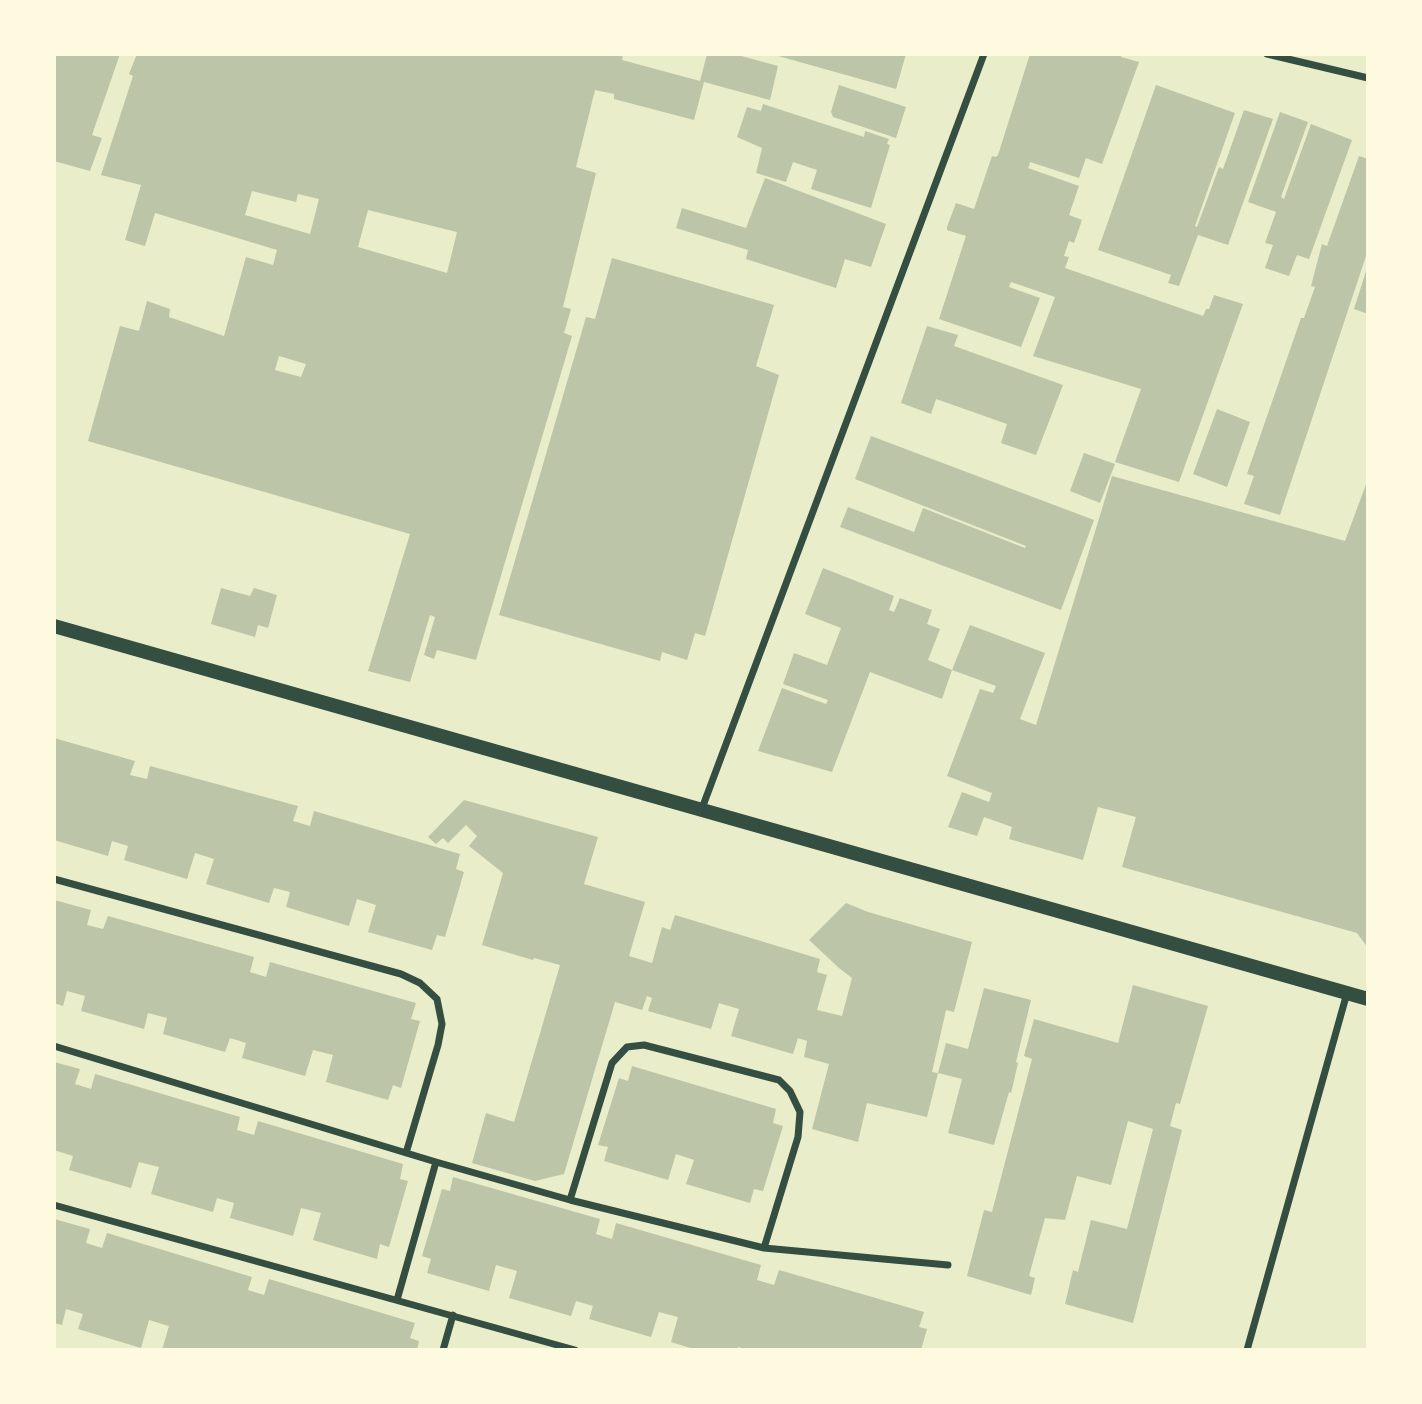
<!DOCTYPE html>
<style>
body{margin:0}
#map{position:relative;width:1422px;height:1404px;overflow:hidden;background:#e9edc9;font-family:Raleway,sans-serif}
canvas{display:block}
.frame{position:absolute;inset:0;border:56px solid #fefae0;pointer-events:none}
</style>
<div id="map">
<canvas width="1422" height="1404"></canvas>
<div class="frame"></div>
</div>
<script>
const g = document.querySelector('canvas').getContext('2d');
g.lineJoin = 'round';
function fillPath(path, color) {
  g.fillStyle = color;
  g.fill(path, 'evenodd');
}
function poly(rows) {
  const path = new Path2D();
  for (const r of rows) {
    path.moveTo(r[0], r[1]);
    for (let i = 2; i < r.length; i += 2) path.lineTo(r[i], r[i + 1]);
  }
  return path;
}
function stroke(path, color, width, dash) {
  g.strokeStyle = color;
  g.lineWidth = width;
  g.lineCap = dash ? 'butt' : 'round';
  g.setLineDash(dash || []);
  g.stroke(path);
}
fillPath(poly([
 [54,54,120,54,92,135,102,138,90,171,54,161],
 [137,54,623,54,622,60,700,81,707,54,734,54,778,66,770,100,704,82,694,120,614,99,614,94,595,90,576,167,596,173,563,307,571,309,564,333,572,336,476,660,437,650,434,659,424,655,435,617,430,615,410,682,368,671,410,534,88,441,120,326,139,331,147,301,170,309,169,317,224,336,246,257,273,265,277,250,155,213,145,246,125,240,141,185,101,175,133,76,129,74],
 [252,191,296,202,298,194,319,199,310,234,245,215],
 [368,210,457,232,447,273,358,247],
 [279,356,306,364,301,377,275,370],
 [771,54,906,54,896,89],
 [1030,54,1122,54,1121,57,1139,62,1102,164,1086,158,1079,178,1030,162,1029,166,1028,168,1079,186,1069,215,1082,220,1074,243,1069,241,1064,256,1069,257,1065,268,1203,316,1206,309,1209,309,1214,295,1243,304,1179,482,1115,462,1141,389,1033,356,1055,297,1011,282,1009,287,1040,298,1021,347,939,319,966,236,947,230,947,227,956,203,974,209,992,156,996,157,998,155],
 [839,85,906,107,896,138,833,117,831,112],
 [1156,85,1235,113,1195,226,1197,227,1219,167,1223,169,1244,110,1273,119,1228,245,1198,235,1179,286,1168,283,1171,275,1098,250],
 [763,104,864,137,865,131,889,139,887,144,890,145,871,208,811,189,817,170,793,162,786,182,756,173,762,148,737,137,747,107,761,111],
 [1280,112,1308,122,1281,197,1284,199,1311,124,1352,140,1309,259,1297,255,1289,276,1265,268,1273,245,1265,243,1276,212,1248,202],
 [1359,156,1368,159,1368,250,1280,515,1244,504,1254,476,1247,474,1301,318,1304,318,1315,287,1311,286,1322,244,1327,246],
 [765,178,886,224,871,267,845,259,836,288,746,259,748,250,676,228,682,208,746,228],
 [612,258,774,305,756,366,779,375,705,636,695,633,687,660,662,652,660,661,499,615,586,317,595,319],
 [1367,268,1368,268,1368,314,1354,309],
 [927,326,958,335,954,346,1063,385,1036,455,1001,443,1007,424,936,399,931,414,901,403],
 [1217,409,1250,422,1227,487,1193,474],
 [871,436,1094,520,1061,610,840,527,848,507,914,532,923,508,1025,548,1026,546,855,479],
 [1084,453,1115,464,1100,503,1070,491],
 [1112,476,1345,541,1368,479,1368,948,1357,933,1122,867,1136,817,1098,807,1083,860,1009,839,1012,827,984,817,977,836,948,827,962,792,989,802,992,793,947,776,980,689,993,693,996,686,952,670,970,625,1045,653,1020,719,1036,725],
 [823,568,894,596,889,610,894,612,900,598,932,610,927,624,940,629,928,660,952,670,942,699,870,672,832,772,758,751,782,688,826,704,828,700,783,684,794,653,827,665,835,644,841,628,805,614],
 [221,588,250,596,254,588,277,595,268,628,258,625,255,637,211,624],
 [54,738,135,761,130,775,147,779,150,766,298,806,293,821,310,826,314,811,460,854,456,869,464,872,445,937,437,935,432,950,368,932,376,905,357,899,349,926,286,907,290,892,274,888,269,903,206,884,214,859,195,853,187,879,124,860,128,846,112,841,108,856,54,840],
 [464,800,598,837,584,884,645,902,629,956,652,963,662,927,670,930,675,915,820,959,817,972,827,975,817,1010,842,1016,852,978,839,968,809,940,846,903,868,912,972,942,954,1012,946,1010,932,1072,938,1073,927,1117,867,1103,858,1142,812,1129,829,1064,804,1057,807,1041,798,1038,793,1054,731,1036,739,1009,719,1003,711,1029,648,1011,652,998,647,996,642,1010,615,1002,564,1174,535,1181,472,1163,486,1113,514,1122,560,965,534,958,533,960,482,945,503,873,469,846,477,836,466,825,448,843,443,838,436,844,428,837],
 [54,900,91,910,87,925,103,929,108,916,254,957,250,972,266,977,270,962,416,1003,411,1019,420,1021,401,1088,393,1085,388,1100,326,1082,333,1055,313,1050,305,1076,242,1058,246,1043,230,1038,225,1052,163,1034,167,1018,148,1013,144,1029,81,1011,85,996,67,991,63,1006,54,1003],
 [1133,985,1208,1006,1180,1104,1176,1103,1170,1126,1182,1130,1133,1323,1065,1304,1073,1270,1078,1272,1091,1220,1127,1229,1153,1129,1128,1121,1111,1185,1077,1176,1065,1220,1045,1218,1029,1276,1035,1278,1031,1295,967,1276,984,1210,992,1212,1032,1059,1024,1056,1034,1019,1118,1043],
 [984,988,1031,1000,1016,1062,1018,1063,1013,1085,1011,1093,1009,1092,994,1145,948,1133,962,1079,938,1073,946,1043,968,1049],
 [54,1062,80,1069,75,1084,91,1089,95,1074,240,1117,237,1130,254,1135,258,1121,403,1164,400,1179,408,1181,389,1247,380,1244,377,1259,313,1240,321,1213,301,1208,293,1236,230,1218,234,1203,217,1198,213,1212,151,1194,159,1167,139,1162,131,1188,69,1170,73,1156,54,1150],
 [632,1066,776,1109,773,1123,783,1126,763,1191,754,1189,750,1203,686,1184,694,1160,676,1154,668,1180,604,1161,608,1147,598,1145,619,1078,628,1081],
 [453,1177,600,1219,596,1234,612,1239,616,1223,761,1265,757,1280,774,1285,779,1270,924,1312,919,1327,927,1329,921,1350,748,1350,738,1347,737,1350,697,1350,671,1342,678,1317,659,1312,651,1337,589,1319,593,1306,576,1301,571,1316,509,1298,517,1271,496,1265,489,1291,427,1273,431,1259,422,1256,442,1189,450,1191],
 [54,1219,90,1229,86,1243,102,1248,107,1233,252,1277,248,1290,264,1295,269,1279,415,1323,410,1338,419,1341,417,1350,162,1350,169,1326,149,1320,141,1348,78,1329,83,1314,66,1309,62,1325,54,1323]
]), '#bcc5a7');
stroke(poly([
 [1267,54,1368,78],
 [701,811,984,54],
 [54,879,401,974,420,983,437,999,442,1024,438,1045,406,1153],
 [54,1046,436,1162,570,1200,764,1248,948,1265],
 [570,1200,612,1063,627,1047,644,1045,779,1080,790,1091,800,1112,798,1137,764,1248],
 [54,1205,575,1350],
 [397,1300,436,1162],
 [443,1350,453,1315],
 [1247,1350,1347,993]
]), '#344e41', 7);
stroke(poly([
 [54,626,1368,999]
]), '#344e41', 14);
</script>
